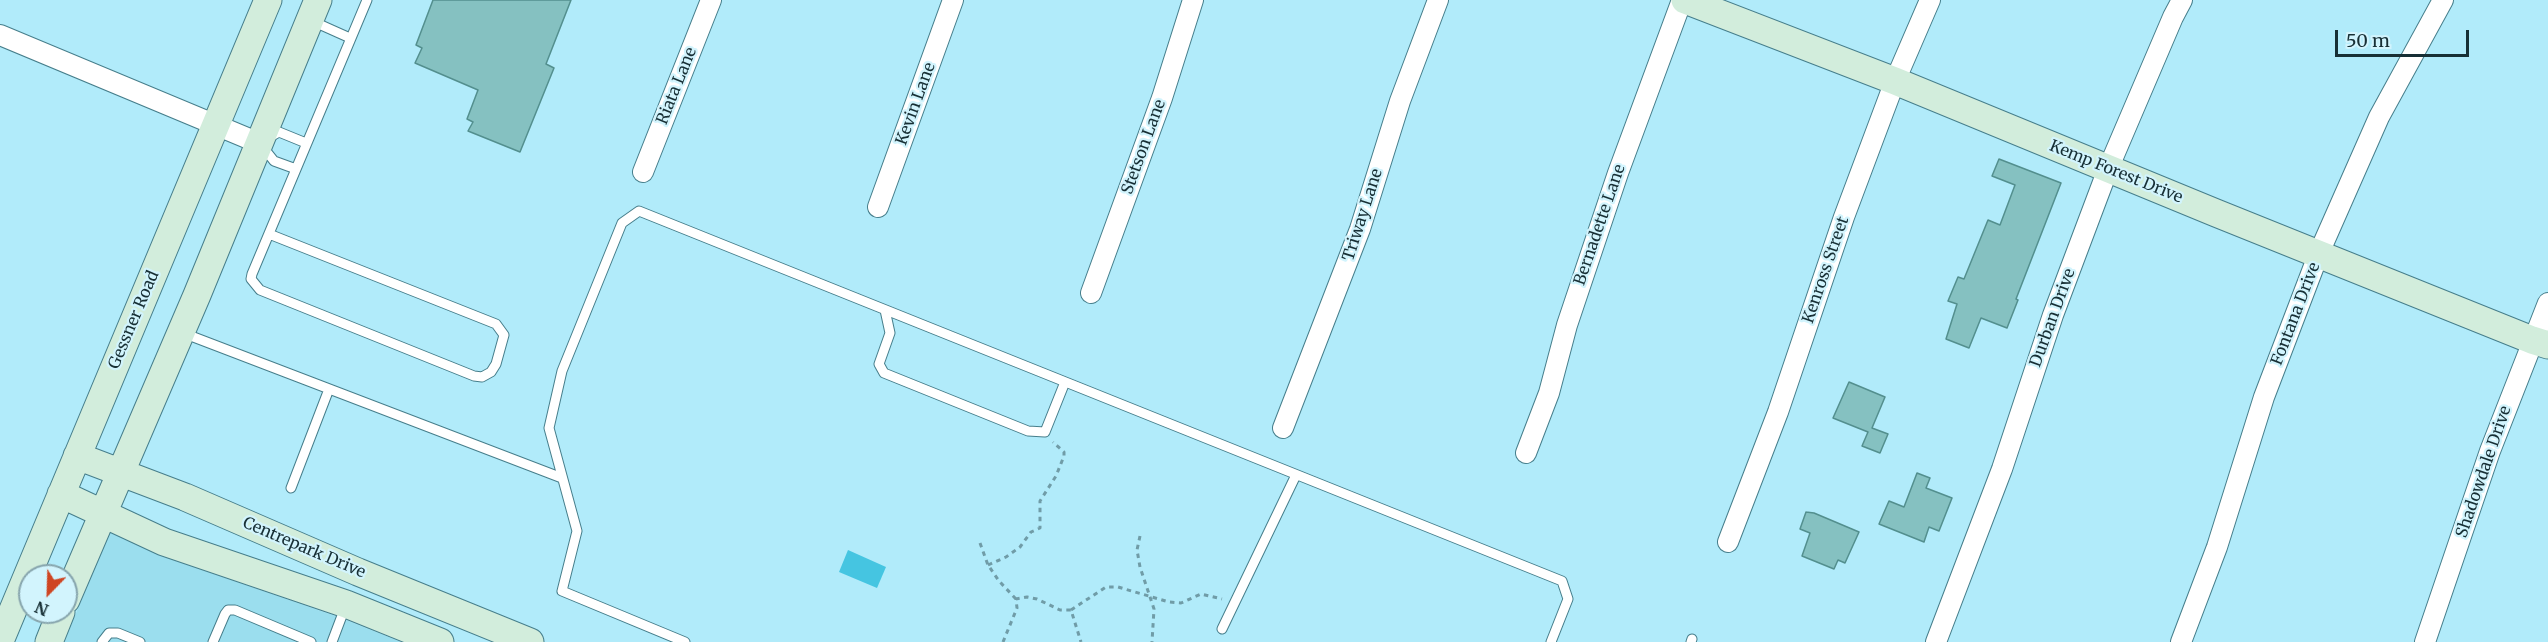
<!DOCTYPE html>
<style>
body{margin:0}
#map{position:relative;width:2548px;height:642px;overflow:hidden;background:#b1ebfa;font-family:Merriweather,serif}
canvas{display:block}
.north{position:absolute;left:18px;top:564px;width:60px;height:60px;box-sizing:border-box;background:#d2f4fd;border:2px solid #87a5ad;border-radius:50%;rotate:203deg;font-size:16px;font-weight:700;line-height:24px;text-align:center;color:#172f35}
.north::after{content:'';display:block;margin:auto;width:21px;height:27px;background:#cf4522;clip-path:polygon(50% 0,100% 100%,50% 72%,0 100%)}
.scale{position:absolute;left:2335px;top:30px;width:134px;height:27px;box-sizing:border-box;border:3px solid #172f35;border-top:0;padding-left:8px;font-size:18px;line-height:21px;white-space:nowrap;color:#172f35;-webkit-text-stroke:4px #d2f4fd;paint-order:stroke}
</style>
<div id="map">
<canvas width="2548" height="642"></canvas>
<div class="north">N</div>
<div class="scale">50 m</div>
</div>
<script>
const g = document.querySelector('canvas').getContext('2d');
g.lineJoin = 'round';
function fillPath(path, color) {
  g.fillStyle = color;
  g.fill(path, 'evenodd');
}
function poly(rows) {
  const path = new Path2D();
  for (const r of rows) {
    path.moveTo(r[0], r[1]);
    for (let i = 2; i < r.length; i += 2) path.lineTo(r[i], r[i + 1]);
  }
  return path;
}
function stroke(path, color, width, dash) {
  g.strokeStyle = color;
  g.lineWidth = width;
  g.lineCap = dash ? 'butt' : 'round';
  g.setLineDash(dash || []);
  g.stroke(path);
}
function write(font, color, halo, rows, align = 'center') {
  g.font = font + ' Merriweather,serif';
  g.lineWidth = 4.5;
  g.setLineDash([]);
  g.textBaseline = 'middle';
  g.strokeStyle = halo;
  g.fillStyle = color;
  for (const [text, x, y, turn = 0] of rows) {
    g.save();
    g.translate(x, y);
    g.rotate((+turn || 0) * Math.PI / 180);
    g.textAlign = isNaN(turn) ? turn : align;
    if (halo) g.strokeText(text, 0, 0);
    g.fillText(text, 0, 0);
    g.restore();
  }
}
fillPath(poly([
 [110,532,159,555,341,618,401,642,64,642]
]), '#9bdeee');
fillPath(poly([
 [848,550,886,567,877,588,839,572]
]), '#45c5e1');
const building = poly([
 [433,0,571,0,546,64,554,68,520,152,468,131,473,122,467,119,478,90,415,63,422,48,416,45,433,0],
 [1999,159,2061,183,2016,299,2018,300,2007,328,1981,318,1969,348,1946,339,1957,304,1948,301,1958,277,1964,279,1988,220,2000,225,2015,185,1992,176,1999,159],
 [1849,382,1885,397,1872,428,1888,434,1880,453,1862,446,1868,432,1833,418,1849,382],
 [1917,473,1930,478,1926,488,1952,498,1939,531,1929,527,1924,542,1879,524,1889,501,1904,507,1917,473],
 [1806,512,1814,513,1859,532,1845,563,1838,560,1834,569,1802,556,1810,533,1800,529,1806,512]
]);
fillPath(building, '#85c1c1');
stroke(building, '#538f8e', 1.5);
const lane = poly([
 [312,21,350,38],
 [268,138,279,132,306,143],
 [262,146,274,161,296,169],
 [269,234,496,324,504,335,496,364,491,372,482,377,474,376,260,290,251,279,252,274,367,0],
 [885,310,890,333,879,364,884,373,1028,431,1045,432,1065,382],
 [183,333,562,478],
 [291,488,329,389],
 [1222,629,1296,475],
 [102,642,109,633,118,633,140,642],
 [213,642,225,614,228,610,235,610,311,642],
 [332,642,346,605],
 [685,642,562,591,577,531,549,428,562,371,622,223,639,211,1562,581,1568,599,1551,642],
 [1691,642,1692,639]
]);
const street = poly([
 [0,35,259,143],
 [643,172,711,0],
 [878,207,953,0],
 [1091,293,1162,98,1193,0],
 [1283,428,1360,229,1400,101,1438,0],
 [1526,453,1549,393,1567,325,1618,173,1682,0],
 [1728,542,1778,412,1844,217,1895,81,1930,0],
 [1936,642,2002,469,2053,315,2108,169,2173,17,2182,0],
 [2181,642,2217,547,2264,397,2319,253,2379,117,2443,0],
 [2425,642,2490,451,2548,303]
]);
const secondary = poly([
 [1685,0,1895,81,2216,213,2532,340,2548,345],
 [77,456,185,497,358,572,530,642],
 [61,494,164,542,346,604,440,642],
 [66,600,197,295,318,0],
 [0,641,268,0],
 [49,642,61,612]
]);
stroke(lane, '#467e8b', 11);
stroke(street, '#467e8b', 22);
stroke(secondary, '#467e8b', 29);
stroke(poly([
 [1140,536,1137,550,1140,567,1154,609,1152,642],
 [980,543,988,565,999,581,1016,599],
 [988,565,1006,557,1020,547,1031,532,1040,528,1040,501,1056,476,1064,456,1064,452,1053,442],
 [1071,610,1106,587,1118,587,1169,602,1181,603,1201,594,1222,599],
 [1003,642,1017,608,1016,599,1027,597,1037,599,1060,610,1071,610,1081,642]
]), '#709ca7', 3, [4.5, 4.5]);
stroke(lane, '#fff', 9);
stroke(street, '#fff', 20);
stroke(secondary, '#d2eddc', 27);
write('16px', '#172f35', '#d2f4fd', [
 ["Riata Lane",677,86,-68],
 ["Kevin Lane",916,104,-70],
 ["Stetson Lane",1144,147,-70],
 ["Kemp Forest Drive",2116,172,22],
 ["Triway Lane",1363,215,-72],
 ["Bernadette Lane",1600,225,-71],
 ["Kenross Street",1826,270,-71],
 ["Fontana Drive",2296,314,-69],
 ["Durban Drive",2053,318,-70],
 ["Gessner Road",134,320,-67],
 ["Shadowdale Drive",2484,472,-71],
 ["Centrepark Drive",304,548,23]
]);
</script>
